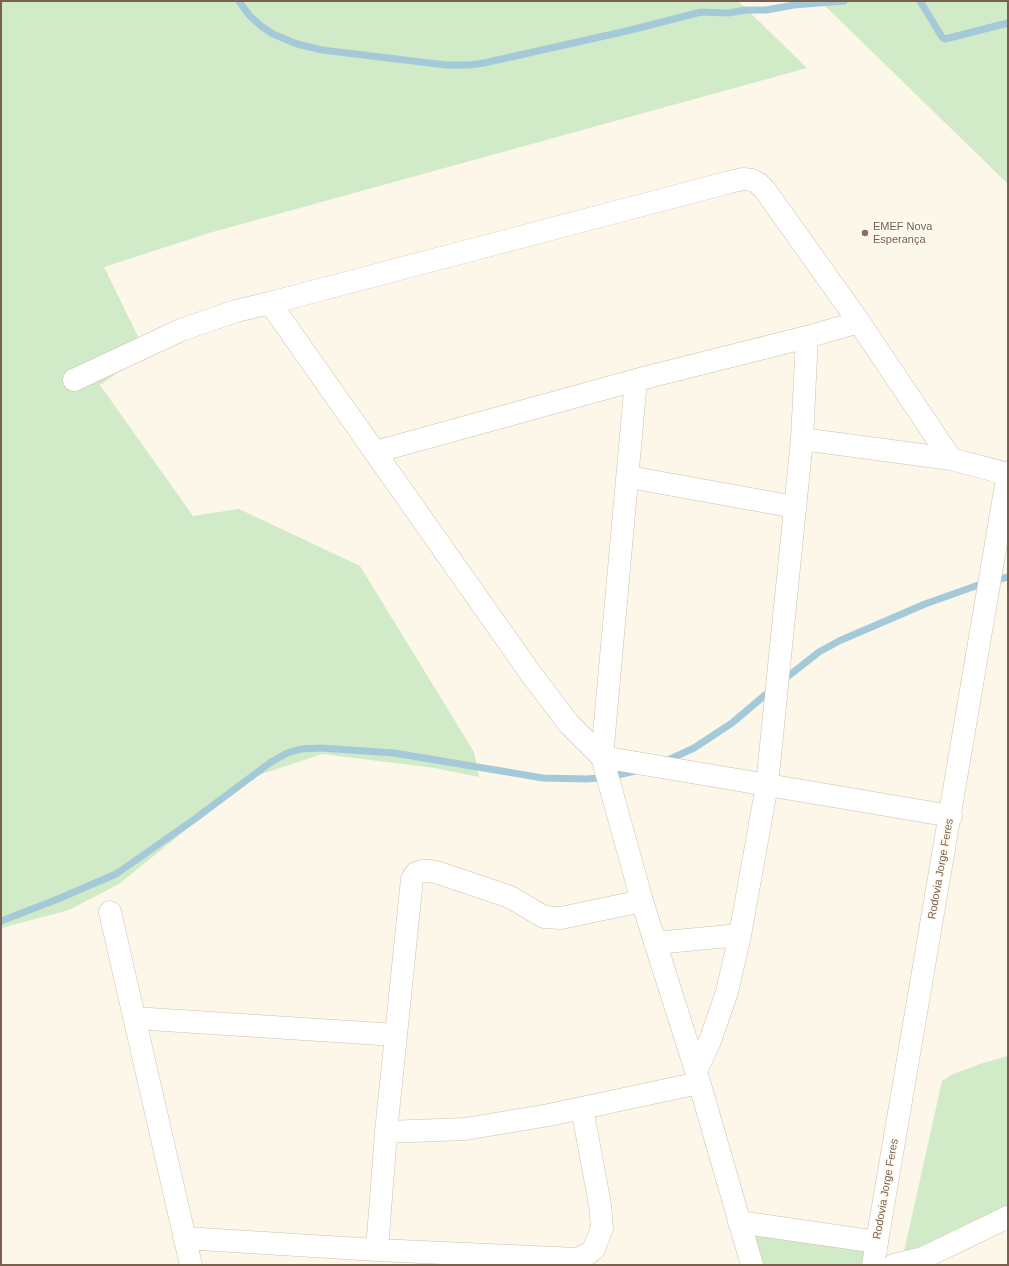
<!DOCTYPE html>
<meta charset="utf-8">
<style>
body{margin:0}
#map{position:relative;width:1009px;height:1266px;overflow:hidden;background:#fcf7e9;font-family:Helvetica,sans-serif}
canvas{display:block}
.frame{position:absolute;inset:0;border:2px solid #77604d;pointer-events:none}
</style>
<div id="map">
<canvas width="1009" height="1266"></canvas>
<div class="frame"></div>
</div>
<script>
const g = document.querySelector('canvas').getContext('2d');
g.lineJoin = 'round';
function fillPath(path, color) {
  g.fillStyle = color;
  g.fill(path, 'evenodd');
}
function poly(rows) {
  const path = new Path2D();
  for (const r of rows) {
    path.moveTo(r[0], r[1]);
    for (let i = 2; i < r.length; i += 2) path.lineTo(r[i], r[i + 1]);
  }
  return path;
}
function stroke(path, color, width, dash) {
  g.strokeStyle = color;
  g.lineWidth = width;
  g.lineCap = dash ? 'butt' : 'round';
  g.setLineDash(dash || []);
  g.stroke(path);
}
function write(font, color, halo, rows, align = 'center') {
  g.font = font + ' Helvetica,sans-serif';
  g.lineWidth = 3;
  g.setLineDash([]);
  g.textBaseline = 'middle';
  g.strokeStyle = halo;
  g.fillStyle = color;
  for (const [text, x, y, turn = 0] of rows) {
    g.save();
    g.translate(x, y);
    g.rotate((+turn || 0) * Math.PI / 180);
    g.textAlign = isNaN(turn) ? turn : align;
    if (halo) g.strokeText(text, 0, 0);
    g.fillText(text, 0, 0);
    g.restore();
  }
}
fillPath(poly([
 [1,1,738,1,807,68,209,233,104,267,146,353,100,385,193,516,239,509,360,566,474,752,479,777,435,768,322,754,250,778,119,884,69,910,1,928],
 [820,1,1008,1,1008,184],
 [1008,1056,1008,1228,901,1265,942,1081,951,1075,983,1063],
 [749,1230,867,1251,864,1265,758,1265]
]), '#d1eac7');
stroke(poly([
 [239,1,249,15,261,26,273,34,297,44,322,50,446,65,469,65,484,63,631,30,701,12,728,13,746,10,766,10,794,5,844,1],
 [920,1,942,37,945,39,1008,23],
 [782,681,819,652,839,641,925,604,984,583,1008,577],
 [666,761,694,748,732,723,771,690],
 [1,921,58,899,116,874,192,821,271,762,287,753,301,749,321,748,394,753,543,778,587,779,609,777,635,771]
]), '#a4c9d8', 7);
const street = poly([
 [270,303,531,674,569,724,602,757,951,816],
 [74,380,181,330,236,311,270,303,730,182,743,179,752,180,758,183,765,190,859,322,951,459],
 [636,380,602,757,642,901,696,1071,752,1265],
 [802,439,951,459,1008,474],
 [375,452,636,380,807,337,859,322],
 [629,477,795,507],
 [110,912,191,1265],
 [655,943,740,935],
 [134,1018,396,1035],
 [696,1071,710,1041,727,992,740,935,767,785,802,439,807,337],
 [386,1132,465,1129,549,1115,582,1108],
 [739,1222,877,1242],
 [184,1238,377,1250,577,1259],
 [377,1250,386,1132,396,1035,412,879,416,873,423,871,430,871,439,873,510,897,544,917,561,918,642,901],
 [577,1265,577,1259,586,1255,594,1249,602,1228,600,1205,582,1108,699,1083],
 [894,1265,923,1258,1008,1217]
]);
const secondary = poly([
 [873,1265,1008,473]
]);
stroke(street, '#cec0af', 23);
stroke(secondary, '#d1c1ac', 23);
stroke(street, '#fff', 22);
stroke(secondary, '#fff', 22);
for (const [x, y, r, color] of [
 [865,233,4,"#8d6e63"]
]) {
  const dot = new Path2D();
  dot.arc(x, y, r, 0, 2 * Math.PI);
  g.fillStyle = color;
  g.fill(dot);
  stroke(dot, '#fffaf0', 1.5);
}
write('11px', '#785e54', '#fffaf0', [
 ["EMEF Nova",873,227],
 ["Esperança",873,240]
], 'left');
write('11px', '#77604d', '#fffaf0', [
 ["Rodovia Jorge Feres",941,869,-80],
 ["Rodovia Jorge Feres",886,1189,-80]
]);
</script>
